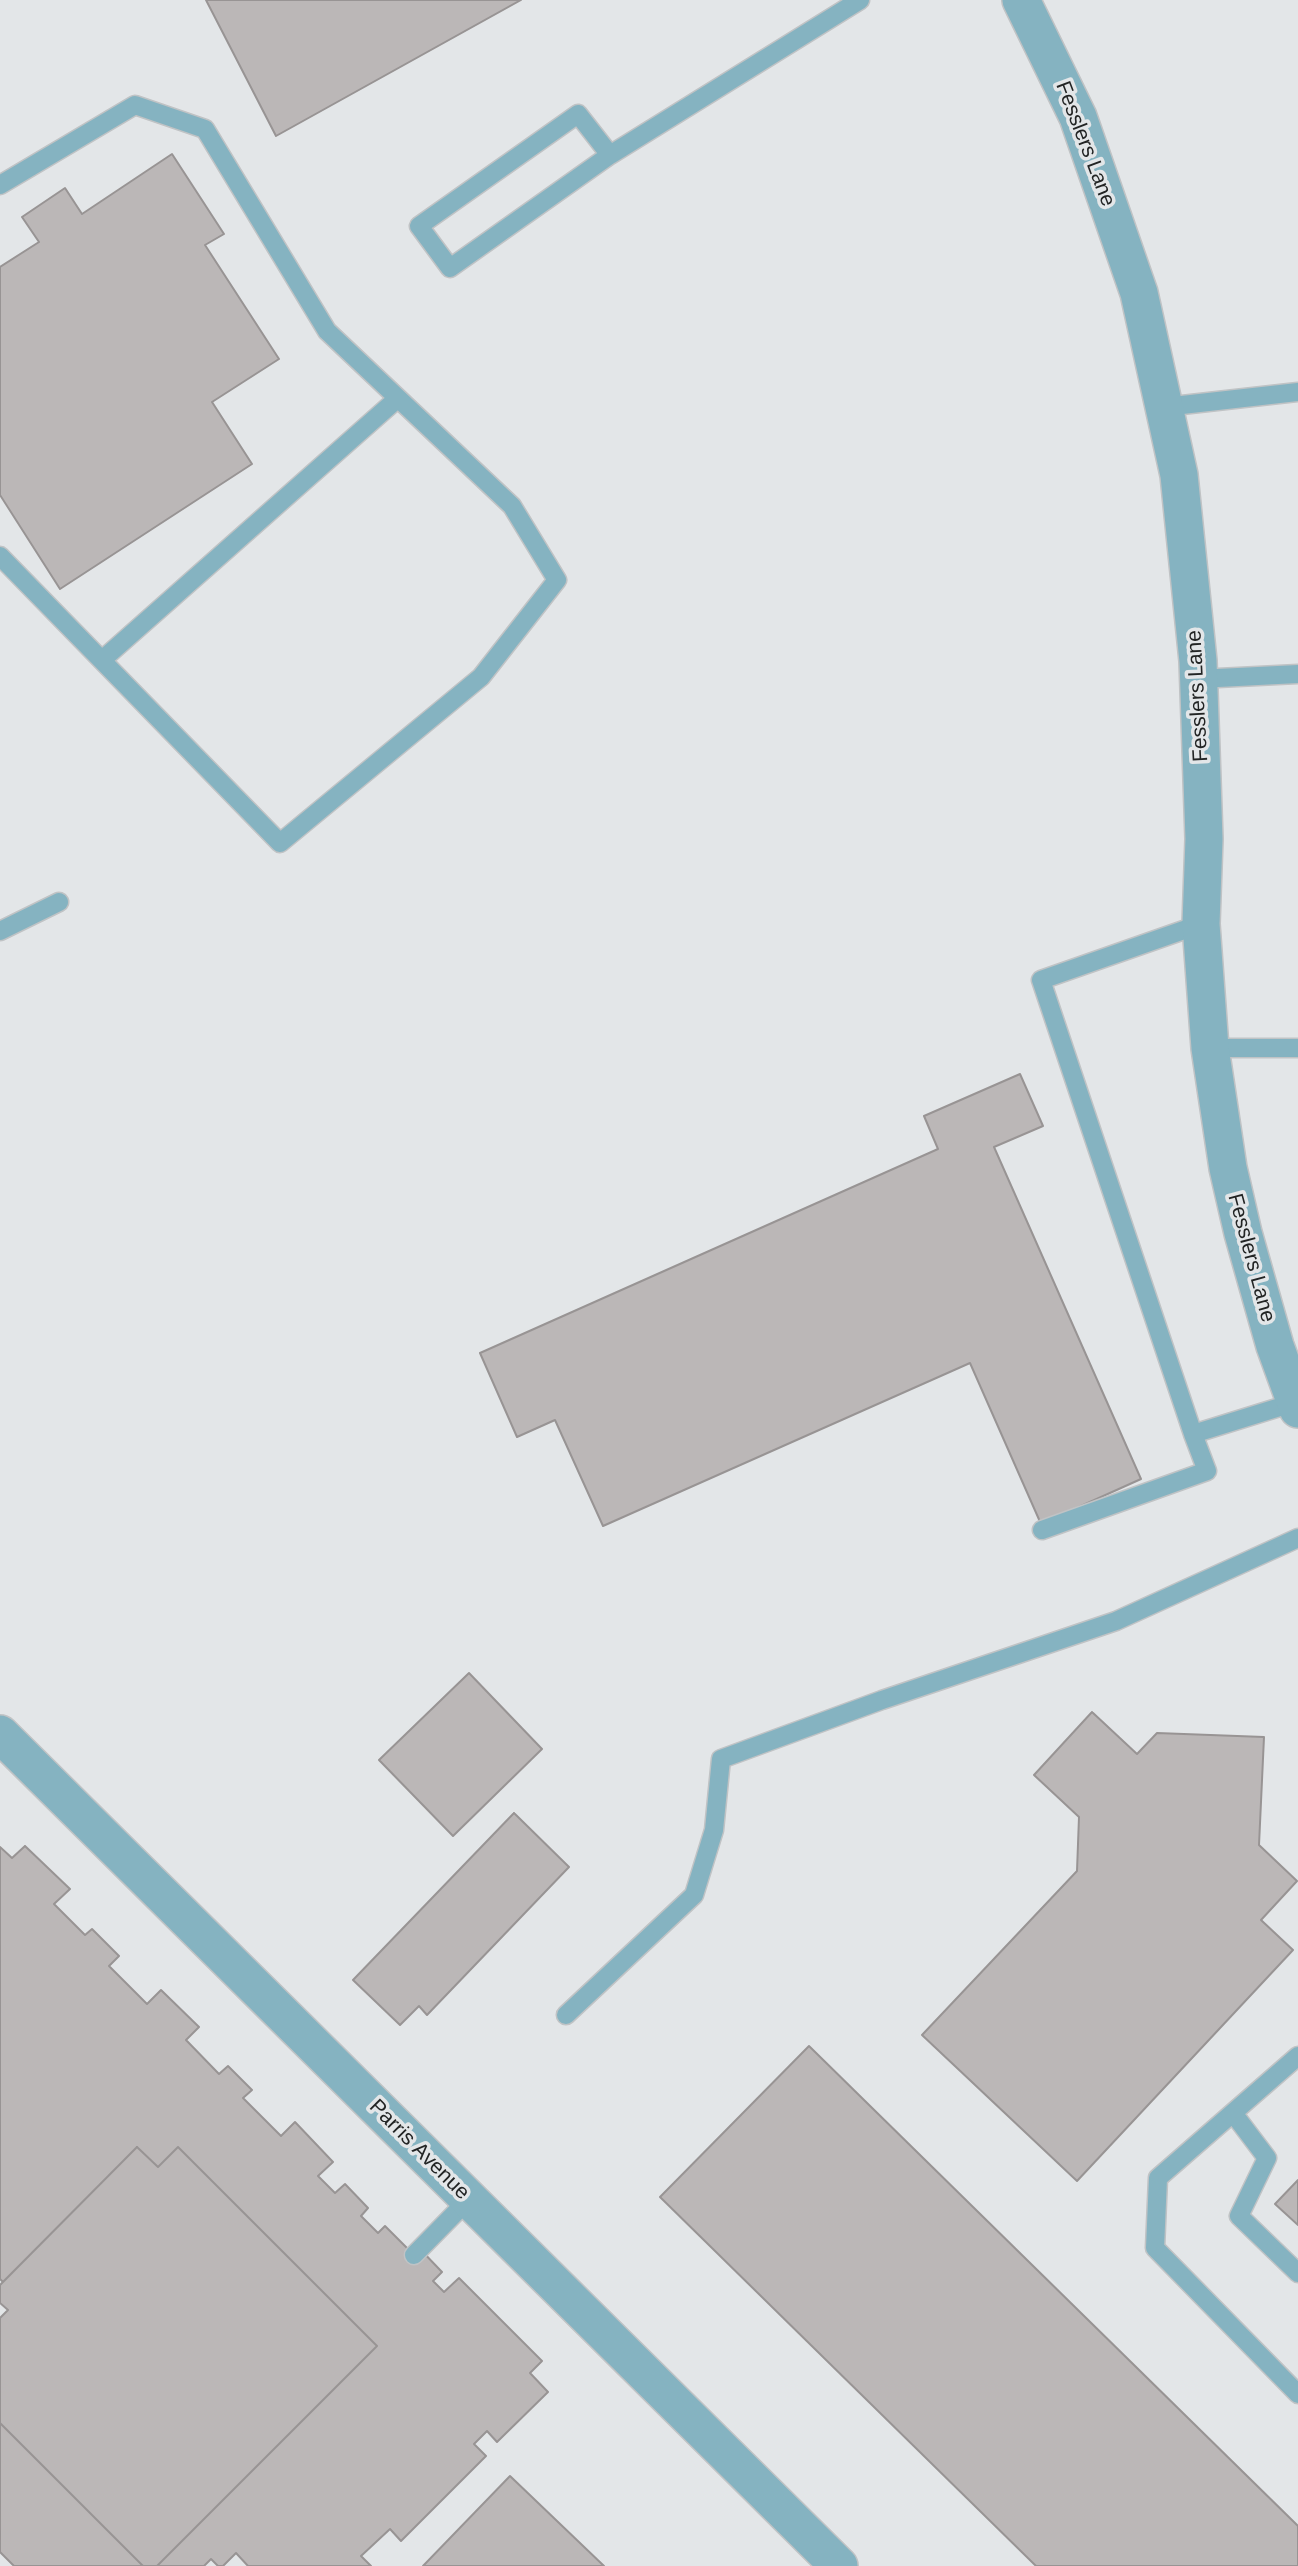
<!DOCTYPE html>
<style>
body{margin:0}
canvas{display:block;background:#e3e6e8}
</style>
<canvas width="1298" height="2566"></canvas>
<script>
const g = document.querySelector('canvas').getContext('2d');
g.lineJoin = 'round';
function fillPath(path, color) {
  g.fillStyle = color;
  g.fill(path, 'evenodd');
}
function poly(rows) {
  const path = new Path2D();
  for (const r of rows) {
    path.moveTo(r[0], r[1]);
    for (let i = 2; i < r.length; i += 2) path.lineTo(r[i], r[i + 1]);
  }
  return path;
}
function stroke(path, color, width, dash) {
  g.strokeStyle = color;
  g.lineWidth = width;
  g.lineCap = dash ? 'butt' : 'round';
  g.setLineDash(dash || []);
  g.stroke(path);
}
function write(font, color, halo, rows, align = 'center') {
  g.font = font + ' Helvetica,sans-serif';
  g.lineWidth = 7;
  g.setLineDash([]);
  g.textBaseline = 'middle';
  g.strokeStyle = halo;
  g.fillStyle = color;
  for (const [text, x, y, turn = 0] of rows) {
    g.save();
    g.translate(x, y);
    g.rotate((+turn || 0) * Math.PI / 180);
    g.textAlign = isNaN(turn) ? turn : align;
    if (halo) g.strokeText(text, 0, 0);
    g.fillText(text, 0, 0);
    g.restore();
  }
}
const building = poly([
 [206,0,521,0,276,136,206,0],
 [172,154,224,234,205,245,279,359,212,402,252,464,60,589,0,495,0,267,39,242,22,217,65,188,82,214,172,154],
 [1020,1074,1043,1126,994,1147,1141,1479,1041,1524,970,1363,603,1526,555,1420,517,1437,480,1353,938,1149,924,1116,1020,1074],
 [469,1673,542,1749,453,1836,379,1760,469,1673],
 [1092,1712,1137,1754,1157,1733,1264,1737,1259,1845,1297,1881,1261,1920,1293,1950,1077,2181,922,2035,1077,1871,1079,1817,1034,1775,1092,1712],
 [514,1813,569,1867,427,2015,419,2006,400,2025,353,1980,514,1813],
 [25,1846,70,1889,54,1904,85,1935,92,1929,119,1956,109,1966,147,2004,161,1990,199,2027,186,2040,219,2074,228,2066,252,2090,243,2098,281,2136,295,2122,333,2162,318,2176,335,2193,345,2184,368,2208,361,2216,378,2233,385,2226,414,2255,419,2248,442,2272,433,2281,444,2292,459,2278,542,2361,530,2373,548,2392,497,2442,487,2431,474,2444,486,2456,401,2541,390,2529,361,2556,371,2566,248,2566,236,2553,223,2566,218,2566,211,2559,204,2566,157,2566,377,2346,178,2147,158,2167,137,2147,3,2282,0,2279,0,1847,12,1858,25,1846],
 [809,2046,1298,2526,1298,2566,1036,2566,660,2197,809,2046],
 [137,2147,158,2167,178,2147,377,2346,157,2566,143,2566,0,2423,0,2318,8,2310,0,2303,0,2285,137,2147],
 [1298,2180,1298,2225,1275,2204,1298,2180],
 [0,2423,143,2566,14,2566,0,2552,0,2423],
 [510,2476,604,2566,423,2566,510,2476]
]);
fillPath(building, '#bbb7b7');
stroke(building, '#989494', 2);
const service = poly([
 [610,155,578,114,419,226,450,268,610,155,860,0],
 [0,185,135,105,205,129,327,331,512,506,557,580,481,677,280,843,0,556],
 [1164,407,1298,392],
 [102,660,397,399],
 [1198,679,1298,674],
 [1201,924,1041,980,1193,1434,1296,1402],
 [0,931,59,902],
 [1210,1048,1298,1048],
 [1042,1530,1207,1471,1193,1434],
 [566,2015,694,1895,714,1830,721,1759,882,1700,1116,1621,1298,1538],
 [1298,2056,1158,2178,1155,2248,1298,2394],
 [1233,2113,1267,2158,1239,2216,1298,2273],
 [414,2255,469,2199]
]);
const minor = poly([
 [1021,0,1078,117,1139,293,1179,475,1198,661,1204,839,1201,924,1210,1048,1228,1168,1243,1233,1275,1346,1298,1409],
 [0,1734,839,2566]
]);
stroke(service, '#c0c3c5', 21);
stroke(minor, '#c0c3c5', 40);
stroke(service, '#85b3c1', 18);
stroke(minor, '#85b3c1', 37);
write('21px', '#222424', '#e3e6e8', [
 ["Fesslers Lane",1085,144,69],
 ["Fesslers Lane",1198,696,-93],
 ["Fesslers Lane",1251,1258,75],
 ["Parris Avenue",419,2150,45]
]);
</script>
